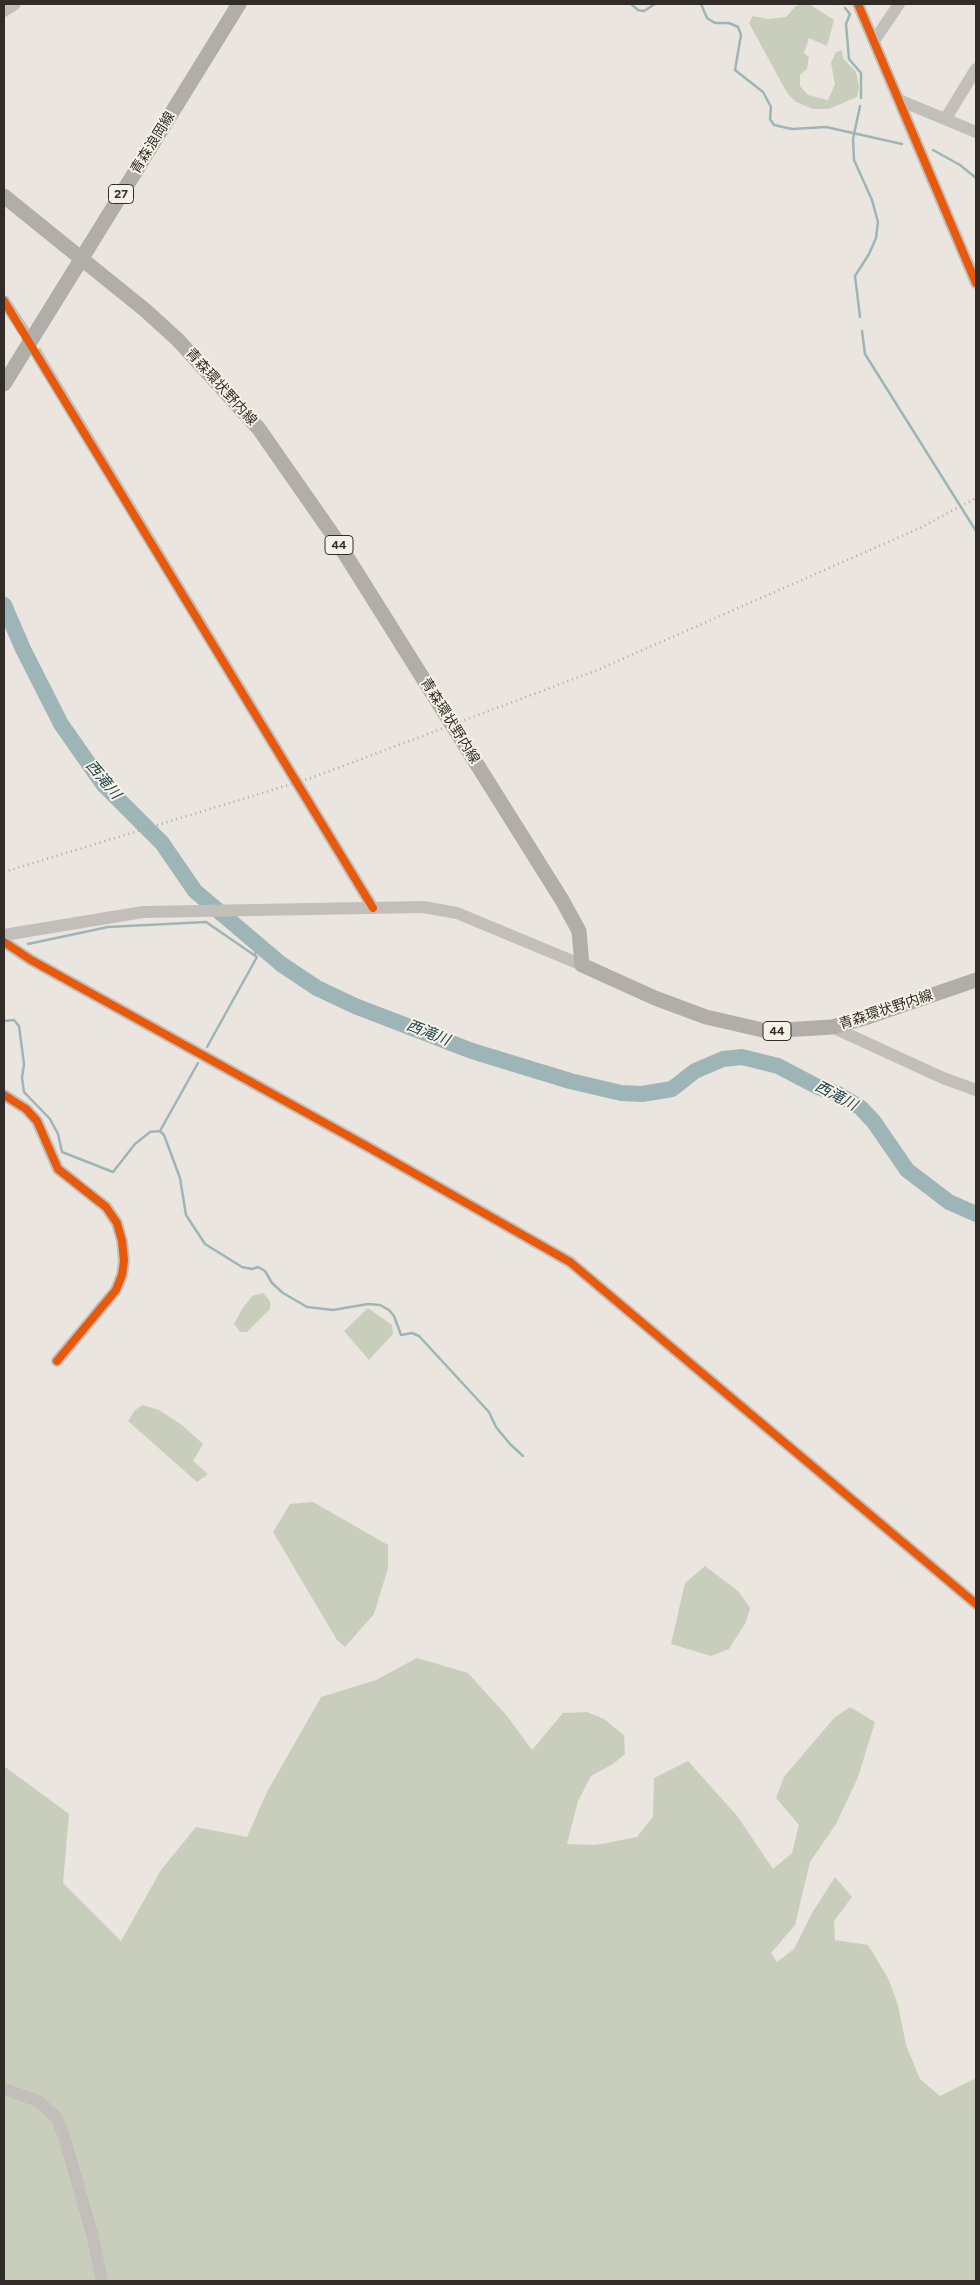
<!DOCTYPE html>
<meta charset="utf-8">
<style>
body{margin:0}
#map{position:relative;width:980px;height:2285px;overflow:hidden;background:#eae6df;font-family:Figtree,sans-serif}
canvas{display:block}
.frame{position:absolute;inset:0;border:5px solid #322c28;pointer-events:none}
</style>
<div id="map">
<canvas width="980" height="2285"></canvas>
<div class="frame"></div>
</div>
<script>
const g = document.querySelector('canvas').getContext('2d');
g.lineJoin = 'round';
function fillPath(path, color) {
  g.fillStyle = color;
  g.fill(path, 'evenodd');
}
function poly(rows) {
  const path = new Path2D();
  for (const r of rows) {
    path.moveTo(r[0], r[1]);
    for (let i = 2; i < r.length; i += 2) path.lineTo(r[i], r[i + 1]);
  }
  return path;
}
function stroke(path, color, width, dash) {
  g.strokeStyle = color;
  g.lineWidth = width;
  g.lineCap = dash ? 'butt' : 'round';
  g.setLineDash(dash || []);
  g.stroke(path);
}
function write(font, color, halo, rows, align = 'center') {
  g.font = font + ' Figtree,"Noto Sans JP",sans-serif';
  g.lineWidth = 4;
  g.setLineDash([]);
  g.textBaseline = 'middle';
  g.strokeStyle = halo;
  g.fillStyle = color;
  for (const [text, x, y, turn = 0] of rows) {
    g.save();
    g.translate(x, y);
    g.rotate((+turn || 0) * Math.PI / 180);
    g.textAlign = isNaN(turn) ? turn : align;
    if (halo) g.strokeText(text, 0, 0);
    g.fillText(text, 0, 0);
    g.restore();
  }
}
fillPath(poly([
 [804,4,809,4,834,20,827,46,809,38,804,53,809,57,807,69,800,75,800,86,808,95,828,100,835,84,831,63,836,52,842,50,843,58,856,72,859,87,857,97,829,109,813,109,796,102,787,93,749,23,753,16,768,19,786,17,796,6],
 [263,1293,270,1301,270,1309,247,1332,240,1332,234,1324,242,1309,252,1296],
 [368,1308,392,1325,393,1334,369,1360,344,1331],
 [143,1405,159,1410,182,1425,203,1444,193,1461,208,1474,197,1482,128,1421,135,1410],
 [313,1502,388,1545,388,1568,374,1614,345,1647,337,1640,273,1532,290,1504],
 [705,1566,738,1591,750,1608,746,1622,729,1649,711,1656,671,1644,685,1583],
 [417,1658,468,1673,507,1716,532,1750,563,1713,587,1712,604,1719,624,1735,625,1754,613,1764,591,1776,578,1801,567,1844,596,1845,637,1837,653,1817,654,1778,688,1761,738,1817,773,1869,792,1853,799,1825,776,1798,784,1777,834,1718,850,1707,875,1722,858,1777,836,1824,810,1862,795,1925,771,1953,777,1962,794,1949,812,1913,835,1877,852,1897,834,1921,835,1940,868,1945,888,1978,898,2005,906,2045,920,2079,940,2096,976,2078,976,2281,4,2281,4,1766,69,1814,63,1883,121,1941,161,1870,196,1827,247,1837,267,1792,321,1697,376,1680]
]), '#c8cebb');
stroke(poly([
 [631,4,638,10,644,11,655,4],
 [701,4,707,18,715,23,729,23,738,27,741,35,735,70,763,92,771,107,770,119,774,125,792,129,826,127,902,144],
 [837,4,838,4],
 [845,8,850,14,846,24,849,59,861,73,861,98],
 [933,150,960,165,976,178],
 [860,317,855,276,869,254,876,238,878,222,872,200,854,160,853,139,860,106],
 [862,331,865,354,976,531],
 [28,944,108,927,206,922,254,955,260,947],
 [4,1021,14,1020,19,1026,24,1064,22,1078,24,1092,50,1119,58,1134,62,1152,113,1172,135,1144,150,1132,160,1131,164,1135,180,1178,186,1215,205,1244,242,1267,252,1269,258,1267,265,1271,272,1283,283,1293,307,1307,333,1310,368,1304,380,1305,389,1310,394,1316,401,1335,412,1333,419,1336,489,1412,496,1427,510,1444,523,1456],
 [207,1047,257,957,254,955],
 [160,1131,198,1063]
]), '#9eb5b8', 2.5);
stroke(poly([
 [4,605,23,649,61,724,103,784,162,843,195,891,281,964,317,988,355,1006,472,1051,570,1081,621,1093,642,1094,672,1089,695,1071,723,1059,742,1057,778,1066,818,1087,838,1094,861,1108,874,1122,907,1170,949,1202,976,1214]
]), '#9eb5b8', 16);
stroke(poly([
 [26,335,41,361]
]), '#c5c1ba', 12, [12, 6]);
stroke(poly([
 [858,4,976,283],
 [4,11,15,4],
 [874,41,899,4],
 [899,100,976,132],
 [946,118,976,69],
 [4,301,23,330],
 [41,361,373,908],
 [4,935,143,912,423,907,457,913,582,965],
 [4,942,31,960,368,1147,570,1262,976,1604],
 [832,1027,943,1078,976,1090],
 [4,1095,26,1109,37,1121,58,1169,106,1207,117,1223,122,1241,124,1261,122,1275,116,1290,57,1361],
 [4,2089,38,2101,56,2117,64,2136,92,2234,102,2281]
]), '#c2beb9', 12);
stroke(poly([
 [4,196,145,310,178,340,259,429,335,538,562,900,579,931,582,965,655,998,706,1017,767,1031,832,1027,868,1017,976,980],
 [4,384,239,4]
]), '#b1ada8', 15);
stroke(poly([
 [4,872,311,778,595,671,920,528,976,498]
]), '#aaa7a3', 2.5, [1, 4]);
stroke(poly([
 [858,4,976,283],
 [4,301,373,908],
 [4,942,31,960,368,1147,570,1262,976,1604],
 [4,1095,26,1109,37,1121,58,1169,106,1207,117,1223,122,1241,124,1261,122,1275,116,1290,57,1361]
]), '#e8590c', 8);
for (const [x, y, w] of [
 [121,194,25],
 [339,545,28],
 [777,1031,28]
]) {
  const box = new Path2D();
  box.roundRect(x - w / 2, y - 9.5, w, 19, 4);
  g.fillStyle = '#f6f1e7';
  g.fill(box);
  stroke(box, '#322c28', 1);
}
write('bold 12px', '#322c28', null, [
 ["27",121,194],
 ["44",339,545],
 ["44",777,1031]
]);
write('14px', '#322c28', '#f6f1e7', [
 ["青森浪岡線",153,143,-58],
 ["青森環状野内線",221,387,48],
 ["青森環状野内線",450,721,58],
 ["青森環状野内線",886,1010,-18]
]);
write('italic 15px', '#23464e', '#f6f1e7', [
 ["西滝川",103,780,50],
 ["西滝川",428,1033,22],
 ["西滝川",836,1096,28]
]);
</script>
